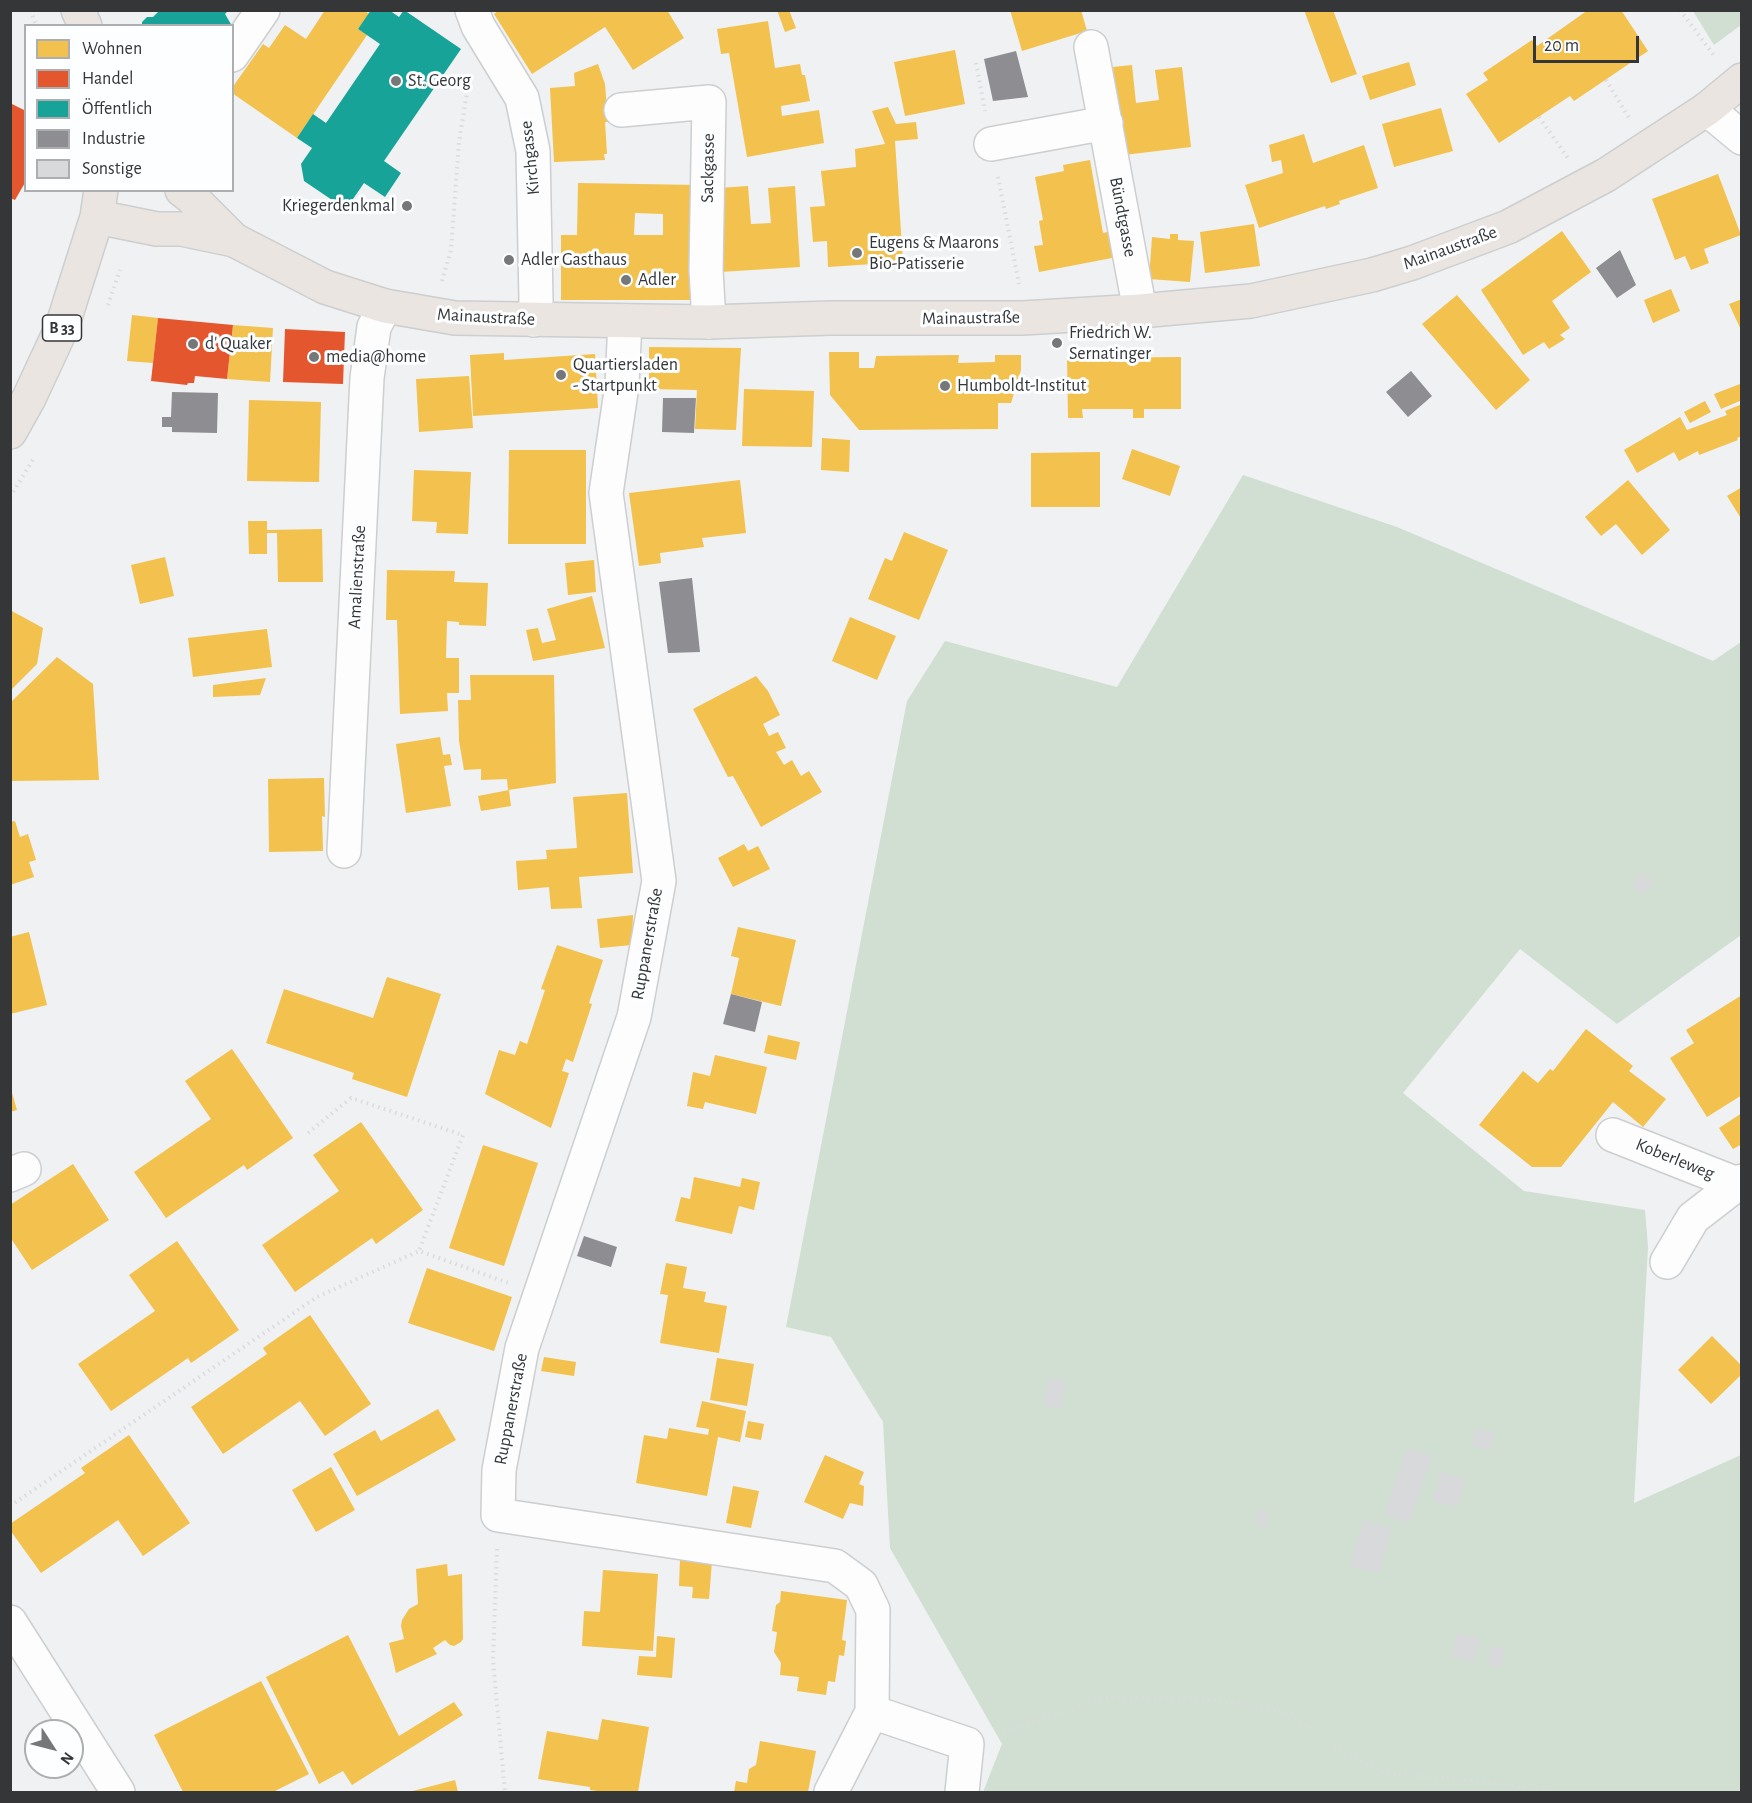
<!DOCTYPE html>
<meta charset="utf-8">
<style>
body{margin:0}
#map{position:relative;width:1752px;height:1803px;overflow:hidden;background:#eff1f3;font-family:"Alegreya Sans",sans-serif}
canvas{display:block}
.frame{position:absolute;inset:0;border:12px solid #343637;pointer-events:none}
.legend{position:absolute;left:24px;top:24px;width:210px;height:168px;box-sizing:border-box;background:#fdfeff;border:2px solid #adaeaf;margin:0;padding:8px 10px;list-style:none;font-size:18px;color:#343637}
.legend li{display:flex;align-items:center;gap:12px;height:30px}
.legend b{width:30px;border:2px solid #adaeaf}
.north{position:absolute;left:24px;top:1719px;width:60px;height:60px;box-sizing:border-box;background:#fdfeff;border:2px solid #adaeaf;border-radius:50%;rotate:126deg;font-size:16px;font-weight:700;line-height:24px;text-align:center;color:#343637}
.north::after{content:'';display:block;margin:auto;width:21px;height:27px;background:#757779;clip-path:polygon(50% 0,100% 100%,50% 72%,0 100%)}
.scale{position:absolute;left:1533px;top:36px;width:106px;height:27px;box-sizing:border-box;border:3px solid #343637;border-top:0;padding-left:8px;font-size:18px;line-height:21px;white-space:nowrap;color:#343637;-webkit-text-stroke:4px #fdfeff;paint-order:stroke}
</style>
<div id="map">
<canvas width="1752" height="1803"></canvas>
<div class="frame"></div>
<ul class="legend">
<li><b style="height:16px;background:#f2c14e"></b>Wohnen</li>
<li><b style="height:16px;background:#e4572e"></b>Handel</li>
<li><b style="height:16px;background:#17a398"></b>Öffentlich</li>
<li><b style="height:16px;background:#8d8d92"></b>Industrie</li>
<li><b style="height:16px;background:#d8d9da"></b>Sonstige</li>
</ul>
<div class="north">N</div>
<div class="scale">20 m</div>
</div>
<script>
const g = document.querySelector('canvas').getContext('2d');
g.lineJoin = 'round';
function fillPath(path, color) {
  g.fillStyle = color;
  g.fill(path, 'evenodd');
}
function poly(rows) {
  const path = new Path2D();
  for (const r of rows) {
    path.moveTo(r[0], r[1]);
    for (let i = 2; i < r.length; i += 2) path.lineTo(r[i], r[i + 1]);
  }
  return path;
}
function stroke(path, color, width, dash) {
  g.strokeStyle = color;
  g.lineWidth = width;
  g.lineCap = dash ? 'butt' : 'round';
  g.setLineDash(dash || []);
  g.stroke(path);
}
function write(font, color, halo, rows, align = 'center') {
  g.font = font + ' "Alegreya Sans",sans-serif';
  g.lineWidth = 6;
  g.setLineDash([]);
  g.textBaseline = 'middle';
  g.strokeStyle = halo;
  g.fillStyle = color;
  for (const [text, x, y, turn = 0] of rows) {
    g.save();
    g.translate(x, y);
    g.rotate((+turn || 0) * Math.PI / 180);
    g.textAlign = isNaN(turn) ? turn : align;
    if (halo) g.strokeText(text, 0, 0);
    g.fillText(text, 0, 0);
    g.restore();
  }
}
fillPath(poly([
 [1693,11,1741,11,1741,25,1714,45],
 [1243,475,1397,527,1713,661,1741,642,1741,935,1617,1024,1520,949,1403,1093,1524,1191,1645,1210,1648,1247,1634,1503,1741,1455,1741,1792,983,1792,1002,1744,890,1548,883,1422,831,1337,786,1327,907,701,945,641,1117,687]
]), '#d0dfd1');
fillPath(poly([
 [325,10,364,10,369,14,358,29,367,35,297,138,232,93,232,88,263,44,269,48,285,25,306,39],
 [499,10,667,10,684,38,633,70,605,27,532,74,494,14],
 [777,10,789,10,796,28,785,32],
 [1010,10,1081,10,1087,31,1022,51],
 [1304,10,1333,10,1357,74,1331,83],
 [1588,10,1621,10,1648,51,1574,101,1570,96,1499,143,1466,94,1488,80,1483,73,1532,40,1537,46],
 [768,21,775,68,800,64,802,75,805,75,810,101,781,106,782,116,819,110,824,143,747,157,729,53,721,54,717,29],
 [955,50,965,104,905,116,894,62],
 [1409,62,1416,85,1370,100,1362,76],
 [598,64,605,84,608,122,605,122,607,154,604,154,605,160,554,162,550,88,575,86,574,73],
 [1132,65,1136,103,1159,100,1155,70,1182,67,1191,147,1124,155,1113,67],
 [888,107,896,124,916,122,918,139,895,141,903,262,828,267,827,241,813,242,810,207,825,206,821,171,856,167,855,149,885,144,872,111],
 [1441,108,1453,151,1394,167,1382,124],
 [1304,134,1313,163,1364,145,1378,188,1339,201,1340,204,1326,209,1325,206,1259,228,1245,185,1283,173,1281,160,1272,162,1269,145],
 [1090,160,1103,233,1112,231,1117,257,1039,272,1034,246,1043,245,1039,221,1043,220,1035,177,1064,171,1063,165],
 [1718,174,1741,235,1704,249,1709,263,1691,270,1685,256,1675,260,1652,199],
 [578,183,697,185,696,300,561,300,561,235,577,235],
 [635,213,663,214,663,235,634,235],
 [748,186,751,224,771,223,768,188,795,186,800,267,720,272,718,188],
 [1254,224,1260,266,1205,273,1200,232],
 [1562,231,1591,272,1552,301,1570,328,1560,335,1565,339,1549,349,1544,342,1523,355,1481,290],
 [1170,234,1178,234,1178,240,1194,241,1190,282,1149,279,1152,237,1170,239],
 [1671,289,1680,311,1653,323,1644,300],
 [1457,295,1530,380,1496,410,1422,324],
 [1742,299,1742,332,1729,304],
 [132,315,158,318,153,363,127,361],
 [233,325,273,328,270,382,227,379],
 [649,347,741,348,736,430,695,429,697,390,649,389],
 [829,352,859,352,859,368,874,368,876,356,959,355,958,363,995,362,995,355,1021,355,1021,370,1011,403,998,403,998,429,859,430,830,395],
 [504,353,504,360,595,354,598,408,473,416,470,355],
 [1181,357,1181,409,1144,409,1144,418,1133,418,1133,409,1082,409,1083,418,1068,418,1067,358],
 [469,376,473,428,419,432,416,379],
 [1740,384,1742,400,1721,409,1714,394],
 [744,389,814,391,812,447,742,446],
 [249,400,321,402,319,482,247,481],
 [1705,401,1711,412,1690,423,1684,412],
 [1742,404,1742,436,1737,438,1738,440,1699,455,1698,451,1679,461,1674,452,1637,473,1624,450,1680,417,1687,430,1727,415,1725,411],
 [822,438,850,440,849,472,821,470],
 [1132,449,1180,466,1170,496,1122,479],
 [509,450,586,450,586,544,508,544],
 [1100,452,1100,507,1031,507,1031,453],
 [414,470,471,472,468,534,436,533,437,522,412,521],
 [740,480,746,533,702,538,704,547,660,553,661,563,639,566,629,493],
 [1628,480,1670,530,1642,555,1616,524,1601,536,1585,517],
 [1742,487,1742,520,1727,496],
 [248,521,267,521,267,530,322,529,323,582,278,582,277,533,267,533,267,554,249,554],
 [904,532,948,550,919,620,868,599,885,558,892,561],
 [165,557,174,596,140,604,131,565],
 [594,560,596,592,568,595,565,563],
 [387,570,455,571,454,582,488,583,486,626,459,625,459,622,447,621,446,658,459,658,459,693,447,693,448,711,400,714,397,620,386,620],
 [592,596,605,648,533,661,526,630,538,628,542,643,556,640,547,609],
 [10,610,43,628,37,664,10,691],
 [850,617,896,636,877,680,832,661],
 [267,629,272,667,193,677,188,638],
 [57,657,93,684,99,780,10,781,10,703],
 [470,675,554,675,556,783,508,790,507,779,481,780,481,769,464,770,459,741,458,700,471,700],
 [756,676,768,691,780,715,763,724,769,736,778,732,786,748,776,752,784,765,792,760,801,776,809,771,822,792,761,827,733,776,728,777,693,709],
 [266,678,260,695,213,697,213,685],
 [440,737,443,755,450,754,452,765,444,766,451,806,406,813,396,744],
 [324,778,325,817,322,816,323,851,269,852,268,779],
 [509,790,511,806,481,811,478,796],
 [627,793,633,873,579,877,582,908,551,909,549,887,518,890,516,861,547,859,546,850,577,848,573,797],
 [15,821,20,837,28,834,36,860,29,862,34,877,10,885,10,822],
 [744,844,748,851,758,846,770,869,733,887,718,858],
 [633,915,632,945,600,948,597,919],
 [738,927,796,940,781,1006,731,994,739,958,731,956],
 [29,932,47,1005,10,1014,10,937],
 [557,945,603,960,589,1003,592,1004,573,1062,566,1059,562,1071,569,1073,551,1128,485,1094,499,1050,515,1055,520,1041,527,1044,545,990,541,989],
 [387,977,441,994,407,1097,352,1079,354,1073,266,1043,284,989,373,1018],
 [1742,995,1742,1095,1707,1117,1670,1058,1694,1043,1686,1030],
 [1586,1029,1633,1066,1629,1071,1666,1099,1643,1127,1613,1102,1561,1167,1532,1167,1479,1125,1523,1071,1538,1083,1550,1069,1553,1071],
 [768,1035,800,1042,796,1060,764,1053],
 [232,1049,293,1138,247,1170,244,1165,166,1218,134,1172,211,1119,185,1081],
 [715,1055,767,1067,756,1114,705,1102,703,1109,687,1106,693,1072,710,1076],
 [10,1086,17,1110,10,1112],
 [1742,1113,1742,1144,1733,1149,1719,1128],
 [361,1122,423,1210,376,1244,372,1238,295,1292,262,1245,339,1191,313,1155],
 [483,1145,538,1163,504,1266,449,1248],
 [73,1164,109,1220,32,1270,10,1237,10,1205],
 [694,1177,740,1187,742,1178,760,1182,754,1210,739,1206,732,1234,675,1221,681,1197,690,1199],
 [177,1241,239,1330,191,1363,188,1358,111,1411,78,1364,155,1311,129,1275],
 [666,1263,687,1267,683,1288,706,1292,704,1302,727,1306,719,1353,660,1343,668,1295,660,1294],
 [427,1268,512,1297,494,1351,408,1323],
 [310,1315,371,1404,325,1436,300,1401,223,1454,191,1407,267,1354,263,1348],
 [1712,1336,1742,1366,1742,1374,1711,1404,1678,1370],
 [544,1357,576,1362,574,1376,541,1371],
 [717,1358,754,1364,747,1406,710,1400],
 [702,1401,746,1411,740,1442,718,1437,707,1496,636,1483,644,1435,667,1439,669,1428,708,1435,709,1429,696,1427],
 [438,1409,456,1440,357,1496,333,1454,375,1430,381,1441],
 [748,1421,764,1424,761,1440,745,1437],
 [129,1435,190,1523,143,1556,118,1520,41,1573,10,1530,10,1524,85,1473,81,1468],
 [825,1455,864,1472,859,1484,864,1486,863,1506,850,1503,843,1519,804,1502],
 [331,1467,355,1510,316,1532,292,1490],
 [733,1486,759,1491,751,1528,726,1523],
 [680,1559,712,1561,709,1599,692,1598,693,1587,679,1586],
 [447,1564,448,1576,462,1574,463,1639,461,1642,454,1646,450,1645,445,1640,433,1648,437,1654,396,1673,389,1643,404,1639,401,1626,402,1620,409,1609,418,1604,416,1569],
 [603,1570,658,1574,653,1651,582,1646,584,1611,600,1612],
 [781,1591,847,1600,842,1640,846,1641,844,1656,839,1655,835,1682,828,1681,826,1695,797,1691,799,1677,780,1675,781,1663,774,1652,777,1632,772,1631,776,1605,780,1602],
 [348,1635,399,1736,454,1702,463,1715,352,1785,343,1771,319,1784,266,1677],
 [657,1636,675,1638,672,1678,637,1675,639,1656,656,1657],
 [261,1681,309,1774,273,1792,183,1792,154,1735],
 [602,1719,649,1727,638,1792,605,1792,590,1790,590,1787,538,1779,547,1731,598,1740],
 [760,1741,816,1751,808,1792,734,1792,736,1781,747,1783,749,1769,756,1765],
 [455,1780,458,1792,409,1792]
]), '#f2c14e');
fillPath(poly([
 [10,103,26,111,26,181,15,200,10,198],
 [158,318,233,325,227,379,195,376,194,383,188,383,187,385,151,381],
 [285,329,345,332,343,384,283,382]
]), '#e4572e');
fillPath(poly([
 [160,10,229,10,225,14,232,26,142,26,142,22,147,17,153,17],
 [371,10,389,10,399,17,404,10,461,49,384,161,401,173,385,197,364,183,353,199,338,204,304,181,301,164,312,148,297,138,313,114,326,123,380,44,358,29]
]), '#17a398');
fillPath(poly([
 [1016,51,1028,97,993,101,984,59],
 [1620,250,1636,285,1617,298,1596,268],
 [1411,371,1432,396,1408,417,1386,392],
 [172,392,218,393,217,433,172,432,172,427,162,427,162,417,171,417],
 [663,398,696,398,694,433,662,432],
 [692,578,700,652,668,653,659,582],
 [731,994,762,1002,755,1032,723,1024],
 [584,1236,617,1247,611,1267,577,1256]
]), '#8d8d92');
fillPath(poly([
 [1641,872,1654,881,1644,895,1631,886],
 [1048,1378,1065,1380,1061,1408,1044,1406],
 [1476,1428,1494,1432,1490,1450,1472,1446],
 [1407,1448,1432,1456,1409,1523,1384,1515],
 [1440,1472,1465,1478,1458,1507,1433,1501],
 [1257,1510,1268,1511,1267,1527,1255,1526],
 [1363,1520,1392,1528,1379,1574,1350,1566],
 [1457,1633,1480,1638,1474,1662,1451,1657],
 [1490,1646,1505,1648,1501,1668,1487,1665]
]), '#d8d9da');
const minor = poly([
 [472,10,478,26,522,98,533,151,536,301,534,320],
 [1091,47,1140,311],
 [232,55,263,10],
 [1707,109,1742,138],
 [621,110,709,102,706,270,709,322],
 [991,144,1106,123],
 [625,321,622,385,606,493,659,881,634,1017,522,1348,499,1470,498,1515,835,1566,861,1585,873,1610,872,1712,967,1744,962,1792],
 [344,851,367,378,374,327,385,306],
 [1613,1135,1737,1184,1742,1181],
 [10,1175,24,1169],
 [1667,1262,1693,1218,1737,1184],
 [10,1622,118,1792],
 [831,1792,872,1712]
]);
const major = poly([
 [78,10,85,26],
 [182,190,190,196,234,240,325,287,385,306,455,318,709,322,831,318,1023,318,1140,311,1251,301,1372,275,1412,263,1508,227,1606,175,1707,109,1742,80],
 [97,217,157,229,181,229,234,240],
 [10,432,29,398,62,327,97,217,101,190]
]);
stroke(minor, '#ccced0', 36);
stroke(major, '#cdcecf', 36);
stroke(poly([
 [31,10,36,26],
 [1680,10,1716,58],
 [976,63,985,111],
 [1606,80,1629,118],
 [1539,117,1568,158],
 [998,177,1019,284],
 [442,281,451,250,459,142,469,80],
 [108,305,120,270],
 [10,497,34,458],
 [308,1133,351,1098,463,1135,419,1251],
 [10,1506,317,1297,419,1251,509,1283],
 [497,1549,493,1660,505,1792],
 [998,1734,1103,1698,1210,1699,1291,1714,1333,1746,1384,1773,1482,1781,1556,1792]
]), '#dadbdb', 4, [1.5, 4.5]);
stroke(minor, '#fdfdfd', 33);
stroke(major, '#eae5e0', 33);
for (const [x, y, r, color] of [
 [396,81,6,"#757779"],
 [407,206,6,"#757779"],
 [857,253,6,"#757779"],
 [509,260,6,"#757779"],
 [626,280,6,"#757779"],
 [1057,343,6,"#757779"],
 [193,344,6,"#757779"],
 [314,357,6,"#757779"],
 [561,375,6,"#757779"],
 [945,386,6,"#757779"]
]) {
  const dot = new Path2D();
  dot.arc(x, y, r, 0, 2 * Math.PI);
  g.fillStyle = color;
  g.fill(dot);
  stroke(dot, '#fdfeff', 2);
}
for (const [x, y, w] of [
 [62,328,39]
]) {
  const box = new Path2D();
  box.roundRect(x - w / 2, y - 13, w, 26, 4.5);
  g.fillStyle = '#fdfeff';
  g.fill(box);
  stroke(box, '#343637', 1.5);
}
write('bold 16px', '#343637', null, [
 ["B 33",62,328]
]);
write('18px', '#343637', '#fdfeff', [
 ["St. Georg",408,81],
 ["Kriegerdenkmal",395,206,"right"],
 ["Eugens & Maarons",869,243],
 ["Bio-Patisserie",869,264],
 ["Adler Gasthaus",521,260],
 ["Adler",638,280],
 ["Friedrich W.",1069,333],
 ["Sernatinger",1069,354],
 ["d' Quaker",205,344],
 ["media@home",326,357],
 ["Quartiersladen",573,365],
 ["- Startpunkt",573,386],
 ["Humboldt-Institut",957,386]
], 'left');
write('18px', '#343637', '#fdfeff', [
 ["Kirchgasse",530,158,-96],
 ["Sackgasse",708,168,-89],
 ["Bündtgasse",1123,217,79],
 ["Mainaustraße",1450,248,-20],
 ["Mainaustraße",486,317,3],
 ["Mainaustraße",971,318,-1],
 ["Amalienstraße",357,577,-87],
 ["Ruppanerstraße",647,944,-80],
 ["Koberleweg",1675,1159,22],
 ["Ruppanerstraße",511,1409,-79]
]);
</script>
